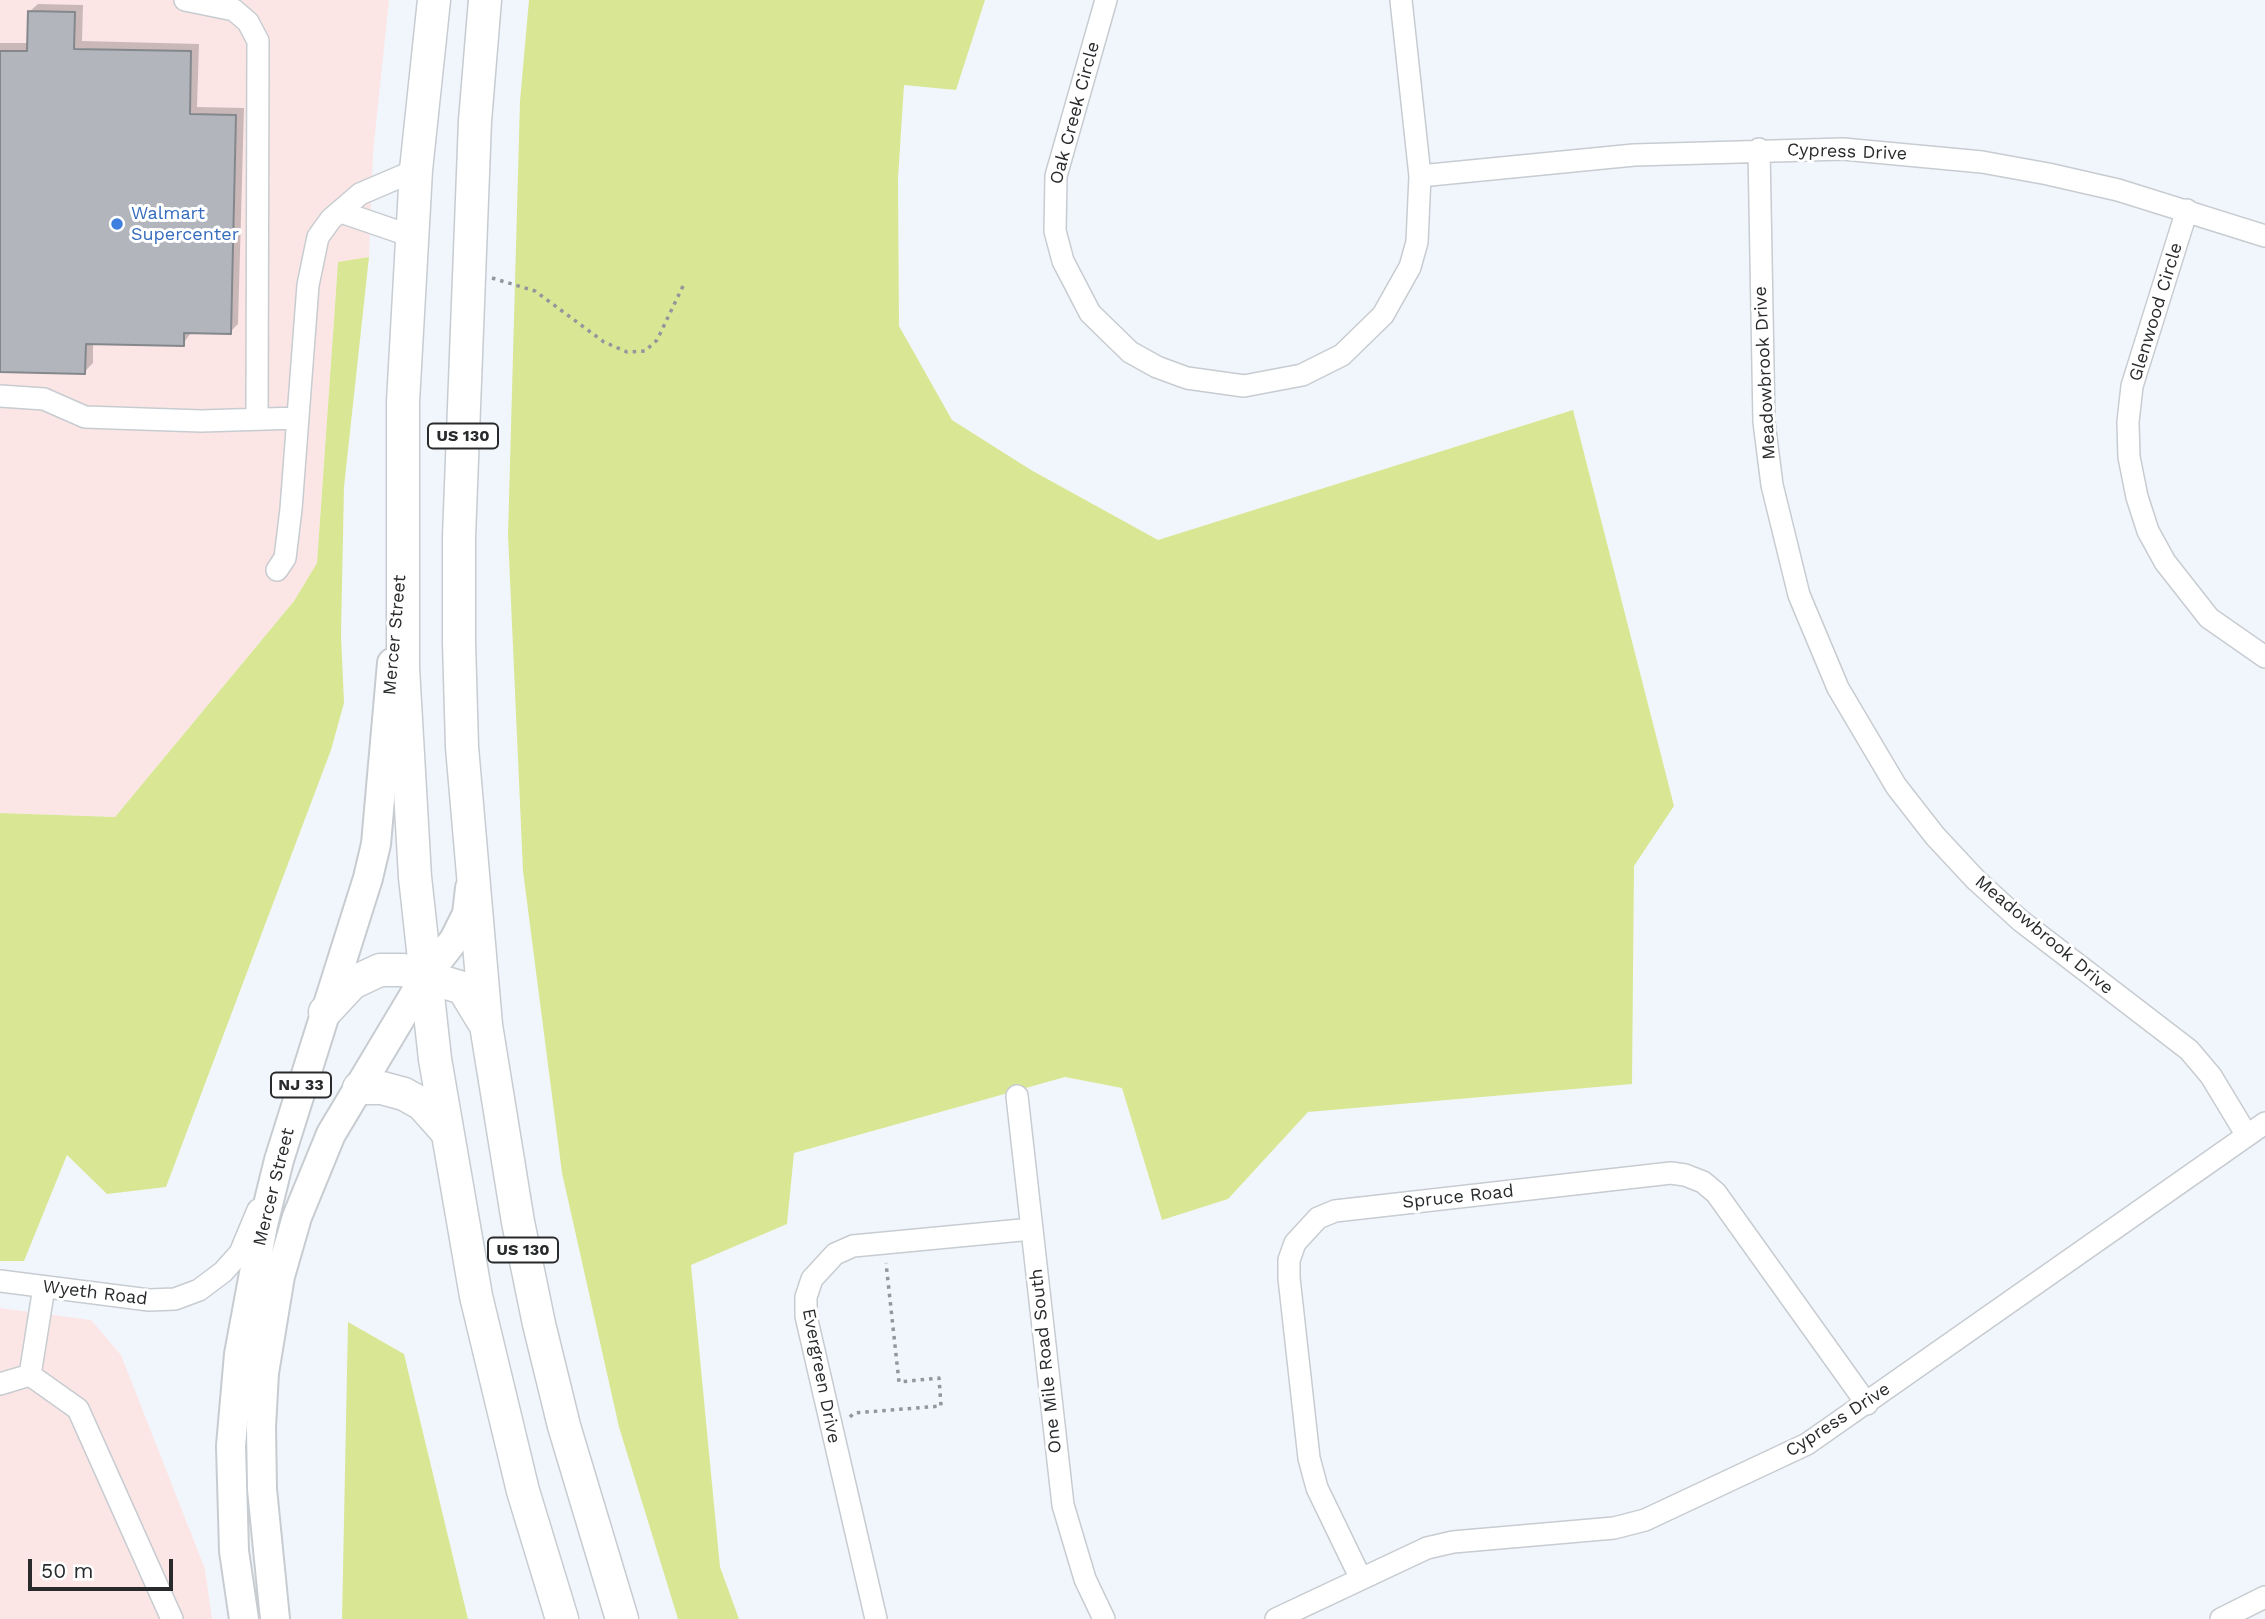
<!DOCTYPE html>
<style>
body{margin:0}
#map{position:relative;width:2265px;height:1619px;overflow:hidden;background:#f1f6fc;font-family:"Work Sans",sans-serif}
canvas{display:block}
.scale{position:absolute;left:28px;top:1559px;width:145px;height:32px;box-sizing:border-box;border:4px solid #282a2c;border-top:0;padding-left:9px;font-size:21px;line-height:24px;white-space:nowrap;color:#282a2c;-webkit-text-stroke:5px #fff;paint-order:stroke}
</style>
<div id="map">
<canvas width="2265" height="1619"></canvas>
<div class="scale">50 m</div>
</div>
<script>
const g = document.querySelector('canvas').getContext('2d');
g.lineJoin = 'round';
function fillPath(path, color) {
  g.fillStyle = color;
  g.fill(path, 'evenodd');
}
function poly(rows) {
  const path = new Path2D();
  for (const r of rows) {
    path.moveTo(r[0], r[1]);
    for (let i = 2; i < r.length; i += 2) path.lineTo(r[i], r[i + 1]);
  }
  return path;
}
function stroke(path, color, width, dash) {
  g.strokeStyle = color;
  g.lineWidth = width;
  g.lineCap = dash ? 'butt' : 'round';
  g.setLineDash(dash || []);
  g.stroke(path);
}
function write(font, color, halo, rows, align = 'center') {
  g.font = font + ' "Work Sans",sans-serif';
  g.lineWidth = 6;
  g.setLineDash([]);
  g.textBaseline = 'middle';
  g.strokeStyle = halo;
  g.fillStyle = color;
  for (const [text, x, y, turn = 0] of rows) {
    g.save();
    g.translate(x, y);
    g.rotate((+turn || 0) * Math.PI / 180);
    g.textAlign = isNaN(turn) ? turn : align;
    if (halo) g.strokeText(text, 0, 0);
    g.fillText(text, 0, 0);
    g.restore();
  }
}
fillPath(poly([
 [0,0,389,0,373,153,369,257,338,263,317,563,294,601,115,817,0,813],
 [0,1308,91,1320,121,1355,205,1569,212,1619,0,1619]
]), '#fce6e5');
fillPath(poly([
 [529,0,985,0,956,90,904,85,898,179,899,326,952,420,1031,470,1158,540,1573,410,1674,806,1634,866,1632,1084,1308,1112,1228,1199,1162,1220,1122,1088,1065,1077,794,1153,787,1224,691,1265,720,1567,739,1619,678,1619,619,1427,562,1173,523,871,508,535,520,101],
 [369,257,344,487,341,634,344,703,331,750,166,1187,107,1194,67,1155,24,1261,0,1261,0,813,115,817,294,601,317,563,338,262],
 [348,1322,404,1354,468,1619,342,1619]
]), '#d9e794');
fillPath(poly([
 [38,4,83,5,82,41,199,44,197,107,244,108,238,324,230,332,192,331,183,344,93,342,93,363,84,372,0,370,0,43,29,43,29,12]
]), '#0003');
const building = poly([
 [28,11,75,12,74,49,191,51,190,114,236,115,231,334,184,333,184,346,86,344,85,374,0,372,0,51,27,51,28,11]
]);
fillPath(building, '#b2b6bc');
stroke(building, '#84888d', 2);
const minor = poly([
 [185,0,234,10,248,22,258,41,257,418],
 [1106,0,1056,176,1055,231,1063,261,1090,313,1130,352,1157,367,1187,378,1244,386,1302,375,1342,355,1383,315,1410,267,1417,242,1420,176,1401,0],
 [1759,149,1764,422,1772,485,1799,595,1838,688,1896,786,1935,836,1976,880,2021,921,2189,1050,2211,1076,2246,1134],
 [1420,176,1634,155,1843,149,1982,162,2048,174,2118,190,2265,236],
 [2187,210,2132,386,2128,422,2129,457,2137,497,2148,531,2165,562,2209,618,2265,657],
 [341,212,411,236],
 [0,396,44,399,85,417,201,421,298,418],
 [277,570,285,558,291,509,308,285,318,237,331,219,360,194,416,170],
 [1017,1096,1063,1505,1085,1579,1104,1619],
 [0,1281,149,1300,175,1299,199,1290,223,1272,240,1253,258,1210],
 [44,1287,30,1375,78,1409,172,1619],
 [0,1384,30,1375],
 [1361,1579,1317,1488,1309,1458,1289,1278,1289,1260,1295,1243,1318,1218,1335,1211,1671,1173,1685,1175,1703,1182,1716,1193,1867,1404],
 [876,1619,806,1316,806,1297,812,1279,835,1254,853,1246,1032,1229],
 [1276,1619,1427,1548,1453,1542,1614,1528,1645,1520,1807,1444,2265,1123],
 [2221,1619,2265,1597]
]);
const major = poly([
 [244,1619,234,1551,231,1446,239,1354,263,1225,279,1160,368,878,376,844,392,663],
 [275,1619,262,1489,261,1427,264,1373,280,1276,297,1217,331,1134,425,977,454,940,467,914,470,888]
]);
const highway = poly([
 [434,0,416,170,403,402,403,668,415,877,435,1059,476,1296,523,1491,562,1619],
 [485,0,475,121,459,537,459,642,462,747,486,1025,518,1222,539,1324,564,1426,622,1619],
 [325,1012,352,983,380,970,403,970,463,988,483,1021],
 [359,1088,382,1088,404,1094,422,1104,447,1132]
]);
stroke(minor, '#c7ccd1', 24);
stroke(major, '#c7ccd1', 32);
stroke(highway, '#c7ccd1', 35);
stroke(poly([
 [492,278,535,291,604,342,627,352,645,351,657,340,684,284],
 [850,1417,854,1413,941,1406,939,1378,899,1382,886,1263]
]), '#93979b', 3.5, [3.5, 5]);
stroke(minor, '#fff', 21);
stroke(major, '#fff', 28);
stroke(highway, '#fff', 32);
for (const [x, y, r, color] of [
 [117,224,7,"#3f7fe0"]
]) {
  const dot = new Path2D();
  dot.arc(x, y, r, 0, 2 * Math.PI);
  g.fillStyle = color;
  g.fill(dot);
  stroke(dot, '#fff', 2.5);
}
for (const [x, y, w] of [
 [463,436,70],
 [301,1085,60],
 [523,1250,70]
]) {
  const box = new Path2D();
  box.roundRect(x - w / 2, y - 12.5, w, 25, 5);
  g.fillStyle = '#fff';
  g.fill(box);
  stroke(box, '#282a2c', 2);
}
write('bold 16px', '#282a2c', null, [
 ["US 130",463,436],
 ["NJ 33",301,1085],
 ["US 130",523,1250]
]);
write('18px', '#282a2c', '#fff', [
 ["Oak Creek Circle",1075,113,-75],
 ["Cypress Drive",1847,152,2],
 ["Glenwood Circle",2156,312,-73],
 ["Meadowbrook Drive",1765,373,-93],
 ["Mercer Street",395,635,-85],
 ["Meadowbrook Drive",2044,935,40],
 ["Mercer Street",274,1187,-76],
 ["Spruce Road",1458,1197,-6],
 ["Wyeth Road",95,1293,7],
 ["One Mile Road South",1046,1361,-96],
 ["Evergreen Drive",821,1376,79],
 ["Cypress Drive",1838,1420,-33]
]);
write('18px', '#366cbe', '#fff', [
 ["Walmart",131,214],
 ["Supercenter",131,235]
], 'left');
</script>
